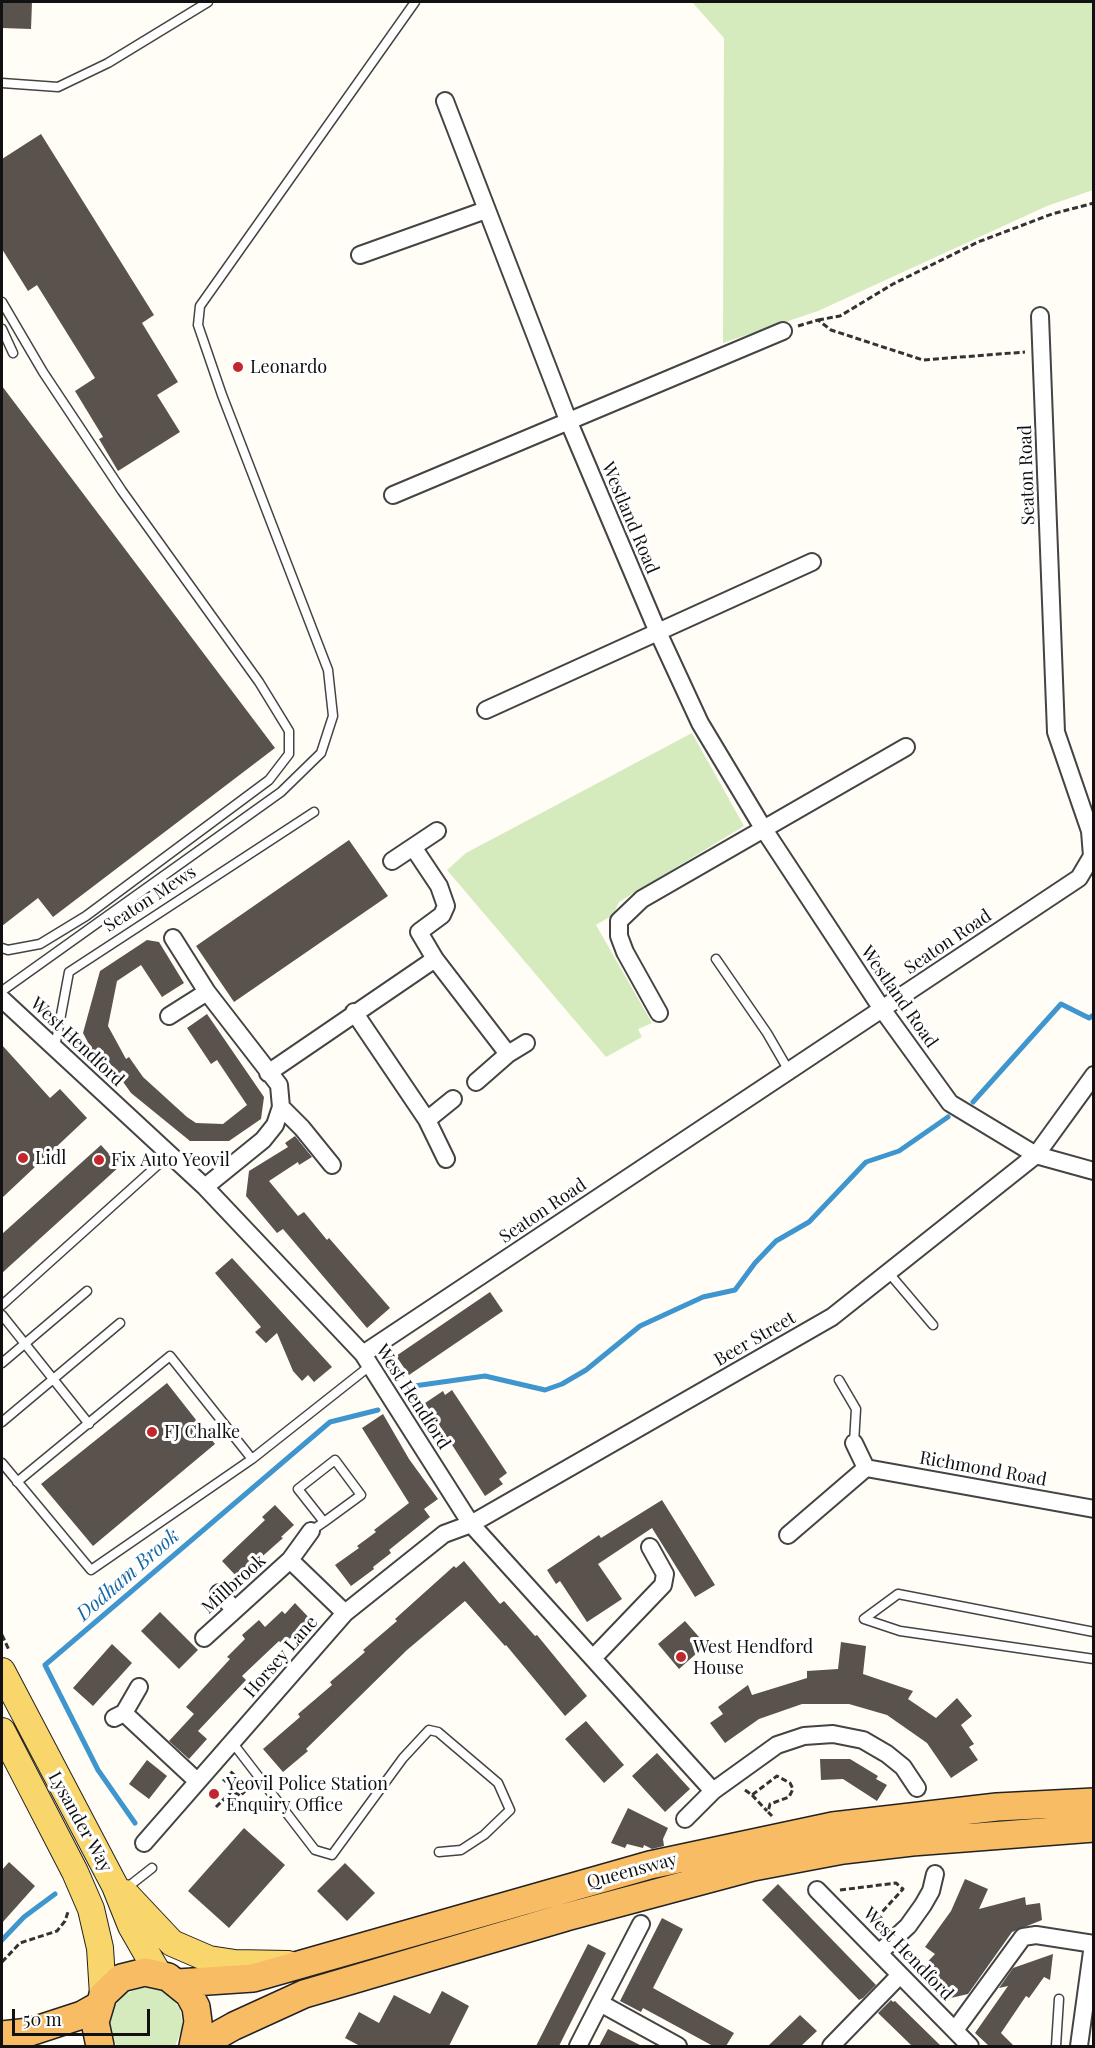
<!DOCTYPE html>
<style>
body{margin:0}
#map{position:relative;width:1095px;height:2048px;overflow:hidden;background:#fffdf5;font-family:"Playfair Display",serif}
canvas{display:block}
.frame{position:absolute;inset:0;border:3px solid #111;pointer-events:none}
.scale{position:absolute;left:12px;top:2009px;width:138px;height:27px;box-sizing:border-box;border:3px solid #111;border-top:0;padding-left:8px;font-size:18px;line-height:21px;white-space:nowrap;color:#111;-webkit-text-stroke:4px #fff;paint-order:stroke}
</style>
<div id="map">
<canvas width="1095" height="2048"></canvas>
<div class="frame"></div>
<div class="scale">50 m</div>
</div>
<script>
const g = document.querySelector('canvas').getContext('2d');
g.lineJoin = 'round';
function fillPath(path, color) {
  g.fillStyle = color;
  g.fill(path, 'evenodd');
}
function poly(rows) {
  const path = new Path2D();
  for (const r of rows) {
    path.moveTo(r[0], r[1]);
    for (let i = 2; i < r.length; i += 2) path.lineTo(r[i], r[i + 1]);
  }
  return path;
}
function stroke(path, color, width, dash) {
  g.strokeStyle = color;
  g.lineWidth = width;
  g.lineCap = dash ? 'butt' : 'round';
  g.setLineDash(dash || []);
  g.stroke(path);
}
function write(font, color, halo, rows, align = 'center') {
  g.font = font + ' "Playfair Display",serif';
  g.lineWidth = 6;
  g.setLineDash([]);
  g.textBaseline = 'middle';
  g.strokeStyle = halo;
  g.fillStyle = color;
  for (const [text, x, y, turn = 0] of rows) {
    g.save();
    g.translate(x, y);
    g.rotate((+turn || 0) * Math.PI / 180);
    g.textAlign = isNaN(turn) ? turn : align;
    if (halo) g.strokeText(text, 0, 0);
    g.fillText(text, 0, 0);
    g.restore();
  }
}
fillPath(poly([
 [692,2,1093,2,1093,190,1047,206,818,311,723,343,724,38],
 [692,733,744,826,619,902,613,915,596,925,652,1023,638,1029,642,1037,606,1057,447,870,466,853],
 [142,1987,161,1990,169,1995,180,2009,183,2027,175,2046,117,2046,115,2043,109,2026,113,2008,125,1994]
]), '#d5ebbd');
stroke(poly([
 [973,1102,1061,1004,1089,1018,1094,1015],
 [414,1386,485,1376,545,1390,562,1384,586,1370,640,1326,703,1297,735,1290,755,1263,776,1241,809,1222,866,1162,899,1151,948,1117],
 [135,1823,98,1770,45,1665,330,1422,378,1410],
 [2,1940,24,1917,55,1894]
]), '#3f96cf', 5);
fillPath(poly([
 [2,2,32,2,31,29,2,28],
 [41,134,154,315,142,323,178,382,157,395,180,432,118,471,99,439,103,437,75,391,95,378,37,285,28,291,2,249,2,159],
 [2,386,275,748,53,917,38,898,2,926],
 [349,840,388,896,234,1002,196,946],
 [147,940,159,942,184,983,162,997,141,965,117,981,108,1026,126,1059,129,1057,143,1077,187,1117,196,1123,223,1124,247,1105,217,1060,211,1064,187,1028,207,1014,264,1097,261,1119,229,1141,190,1141,131,1093,99,1048,93,1052,83,1033,100,971],
 [2,1045,50,1098,60,1089,87,1118,2,1198],
 [295,1136,312,1157,299,1165,298,1162,269,1181,298,1216,304,1212,327,1240,329,1238,390,1308,367,1328,283,1229,277,1233,246,1196,249,1171,288,1147,285,1143],
 [101,1145,120,1166,2,1273,2,1234],
 [232,1258,332,1367,314,1382,308,1375,302,1381,293,1371,277,1333,266,1343,255,1332,261,1327,215,1273],
 [490,1292,503,1311,409,1375,396,1356],
 [167,1383,215,1444,93,1546,41,1484],
 [452,1390,507,1473,499,1479,503,1484,485,1496,425,1403,443,1391,445,1395],
 [383,1414,409,1459,438,1499,424,1509,430,1517,389,1550,391,1553,373,1567,374,1569,351,1586,335,1565,359,1548,357,1546,376,1532,374,1530,409,1503,362,1428],
 [662,1500,715,1585,695,1597,652,1528,598,1564,622,1599,587,1622,560,1581,556,1584,547,1570,599,1535,601,1538],
 [275,1505,294,1525,281,1537,283,1538,238,1578,222,1561,265,1520,262,1517],
 [464,1561,500,1604,504,1601,535,1636,537,1635,587,1696,565,1716,506,1645,505,1646,465,1601,407,1650,306,1749,308,1751,283,1772,263,1749,300,1717,298,1714,332,1685,330,1682,365,1652,363,1650,397,1621,395,1619,454,1566,456,1568],
 [295,1603,314,1623,303,1633,300,1629,283,1645,279,1641,242,1676,246,1680,198,1731,207,1739,189,1759,169,1741,194,1714,186,1707,230,1659,227,1657,245,1639,242,1635,250,1628,259,1620,265,1627,282,1611,285,1614],
 [160,1612,198,1650,179,1669,141,1631],
 [685,1621,706,1645,679,1669,658,1644],
 [841,1642,866,1646,863,1674,913,1691,908,1699,936,1718,957,1698,972,1716,961,1725,974,1744,969,1747,978,1760,951,1778,927,1743,887,1715,849,1704,802,1704,759,1719,725,1743,710,1723,723,1714,718,1707,748,1685,752,1695,807,1678,807,1671,838,1669],
 [112,1644,132,1663,93,1706,73,1688],
 [586,1721,624,1765,604,1783,565,1739],
 [657,1753,690,1789,665,1812,632,1776],
 [820,1759,850,1759,878,1776,876,1779,887,1785,877,1801,843,1779,821,1780],
 [147,1760,167,1776,149,1799,129,1784],
 [628,1808,668,1828,663,1839,664,1846,652,1849,644,1845,643,1848,627,1844,625,1848,611,1843],
 [244,1828,285,1865,229,1928,188,1891],
 [9,1862,35,1886,2,1923,2,1870],
 [345,1863,375,1893,347,1921,317,1891],
 [965,1879,988,1889,979,1909,1025,1897,1026,1905,1040,1903,1042,1920,1012,1932,968,1994,942,2000,916,1974,935,1954,925,1947,951,1911],
 [778,1884,876,1985,863,1998,859,2000,762,1900],
 [662,1918,683,1929,653,1988,734,2033,726,2046,713,2046,643,2008,641,2012,620,2001],
 [588,1944,606,1953,567,2030,559,2046,536,2046],
 [1053,1954,1050,1980,1044,1977,1029,1998,1026,1996,1001,2033,1014,2046,989,2046,975,2033,1008,1986,999,1988,1013,1968],
 [442,1991,469,2006,449,2046,360,2046,345,2038,359,2012,379,2023,394,1995,430,2014],
 [891,2000,893,2002,895,2001,941,2046,912,2046,878,2013],
 [800,2015,817,2031,801,2046,768,2046],
 [608,2029,642,2046,599,2046]
]), '#5a524d');
const service = poly([
 [2,83,58,87,108,63,208,2],
 [2,302,43,372,122,491,259,682,289,731,289,754,269,780,86,916,40,944,8,950,2,948],
 [2,329,13,353],
 [716,959,767,1033,789,1071],
 [2,991,281,792,321,753,333,716,328,670,222,395,198,325,200,306,415,2],
 [55,1047,69,972,314,812],
 [888,1272,933,1325],
 [2,1305,170,1154],
 [2,1315,89,1424],
 [2,1363,87,1291],
 [839,1380,856,1409,854,1443],
 [2,1422,120,1323],
 [2,1463,91,1570,252,1459,371,1365],
 [17,1482,170,1356,252,1459],
 [311,1531,324,1522,361,1495,335,1460,298,1489,324,1522],
 [1094,1632,898,1594,864,1619,900,1631,1094,1659],
 [232,1742,315,1850,332,1855,403,1758,429,1730,438,1732,498,1783,510,1810,484,1835,461,1850,439,1852],
 [124,1890,152,1868],
 [1056,2046,1059,1999]
]);
const minor = poly([
 [445,101,568,420,657,630,700,723,763,828,882,1009,950,1103,1036,1155,1094,1171],
 [360,255,486,210],
 [393,495,783,331],
 [486,710,812,562],
 [413,847,439,886,446,906,442,915,419,932,435,959,508,1054],
 [392,861,437,831],
 [173,938,207,992,279,1085,281,1107,275,1125,263,1140,205,1187],
 [2,999,205,1187,363,1354,471,1524,713,1791],
 [354,1012,427,1120,446,1159],
 [659,1013,625,952,619,936,619,921,642,899,906,747],
 [169,1016,207,992],
 [268,1073,435,959],
 [476,1082,508,1054,526,1043],
 [281,1107,302,1128,332,1165],
 [427,1120,453,1099],
 [363,1354,1079,878,1092,856,1090,831,1056,732,1040,316],
 [854,1443,866,1468],
 [866,1468,1094,1509],
 [788,1535,866,1468],
 [290,1560,345,1613],
 [219,1593,234,1609],
 [204,1638,290,1560,311,1531],
 [594,1657,663,1585,665,1574,650,1547],
 [124,1713,197,1781],
 [114,1718,124,1713,139,1687],
 [685,1819,713,1791,777,1745,804,1736,833,1734,863,1740,887,1754,903,1767,917,1788],
 [144,1843,345,1613,444,1534,471,1524,832,1317,1036,1155,1094,1075],
 [817,1890,970,2046],
 [641,1924,600,2003,678,2046],
 [879,1953,908,1926,923,1905,931,1891,935,1874],
 [955,2030,1023,1937,1036,1935,1094,1944],
 [578,2046,600,2003],
 [831,2046,899,1976],
 [1079,2046,1093,1944]
]);
const primary = poly([
 [2,1671,115,1886,131,1926,158,1973],
 [2,1731,75,1872,91,1909,100,1948,103,1995],
 [125,1893,172,1943,209,1959,235,1963,288,1964]
]);
const trunk = poly([
 [178,1983,253,1978,650,1865,833,1826,997,1807,1094,1802],
 [2,2035,30,2032,82,2015,98,2006],
 [100,2046,95,2022,103,1995,121,1978,145,1972,168,1977,189,1994,196,2007,198,2022,193,2046],
 [198,2046,234,2026,304,1994,566,1917,753,1867,843,1850,912,1842,1094,1828]
]);
stroke(service, '#444', 11);
stroke(minor, '#444', 20);
stroke(primary, '#222', 28);
stroke(trunk, '#222', 30);
stroke(poly([
 [818,320,840,316,893,284,978,242,1052,214,1094,203],
 [798,326,818,320,831,330,923,360,1025,352],
 [2,1635,9,1650],
 [225,1777,239,1791,242,1787,228,1774],
 [745,1790,752,1795,777,1776,790,1783,793,1789,789,1797,770,1804,768,1812,772,1816],
 [229,1795,232,1798,236,1793,240,1796,248,1788,230,1771],
 [752,1795,767,1811],
 [216,1807,234,1789,223,1779],
 [840,1890,896,1883,903,1889,873,1922],
 [2,1962,20,1943,57,1931,65,1921,68,1912]
]), '#333', 3, [6, 3]);
stroke(service, '#fff', 8);
stroke(minor, '#fff', 16);
stroke(primary, '#f9d66b', 26);
stroke(trunk, '#f7bc64', 27);
for (const [x, y, r, color] of [
 [238,367,6,"#c4262e"],
 [23,1158,6,"#c4262e"],
 [99,1160,6,"#c4262e"],
 [152,1432,6,"#c4262e"],
 [681,1657,6,"#c4262e"],
 [214,1794,6,"#c4262e"]
]) {
  const dot = new Path2D();
  dot.arc(x, y, r, 0, 2 * Math.PI);
  g.fillStyle = color;
  g.fill(dot);
  stroke(dot, '#fff', 2);
}
write('18px', '#111', '#fff', [
 ["Leonardo",250,367],
 ["Lidl",35,1158],
 ["Fix Auto Yeovil",111,1160],
 ["FJ Chalke",164,1432],
 ["West Hendford",693,1647],
 ["House",693,1668],
 ["Yeovil Police Station",226,1784],
 ["Enquiry Office",226,1805]
], 'left');
write('18px', '#111', '#fff', [
 ["Seaton Road",1027,475,-92],
 ["Westland Road",630,518,67],
 ["Seaton Mews",150,899,-33],
 ["Seaton Road",948,942,-34],
 ["Westland Road",899,997,55],
 ["West Hendford",77,1042,43],
 ["Seaton Road",543,1211,-34],
 ["Beer Street",755,1339,-30],
 ["West Hendford",413,1397,57],
 ["Richmond Road",983,1469,10],
 ["Millbrook",234,1584,-42],
 ["Horsey Lane",281,1657,-49],
 ["Lysander Way",80,1822,61],
 ["Queensway",632,1871,-15],
 ["West Hendford",908,1954,46]
]);
write('italic 20px', '#1768a6', '#fff', [
 ["Dodham Brook",128,1575,-41]
]);
</script>
